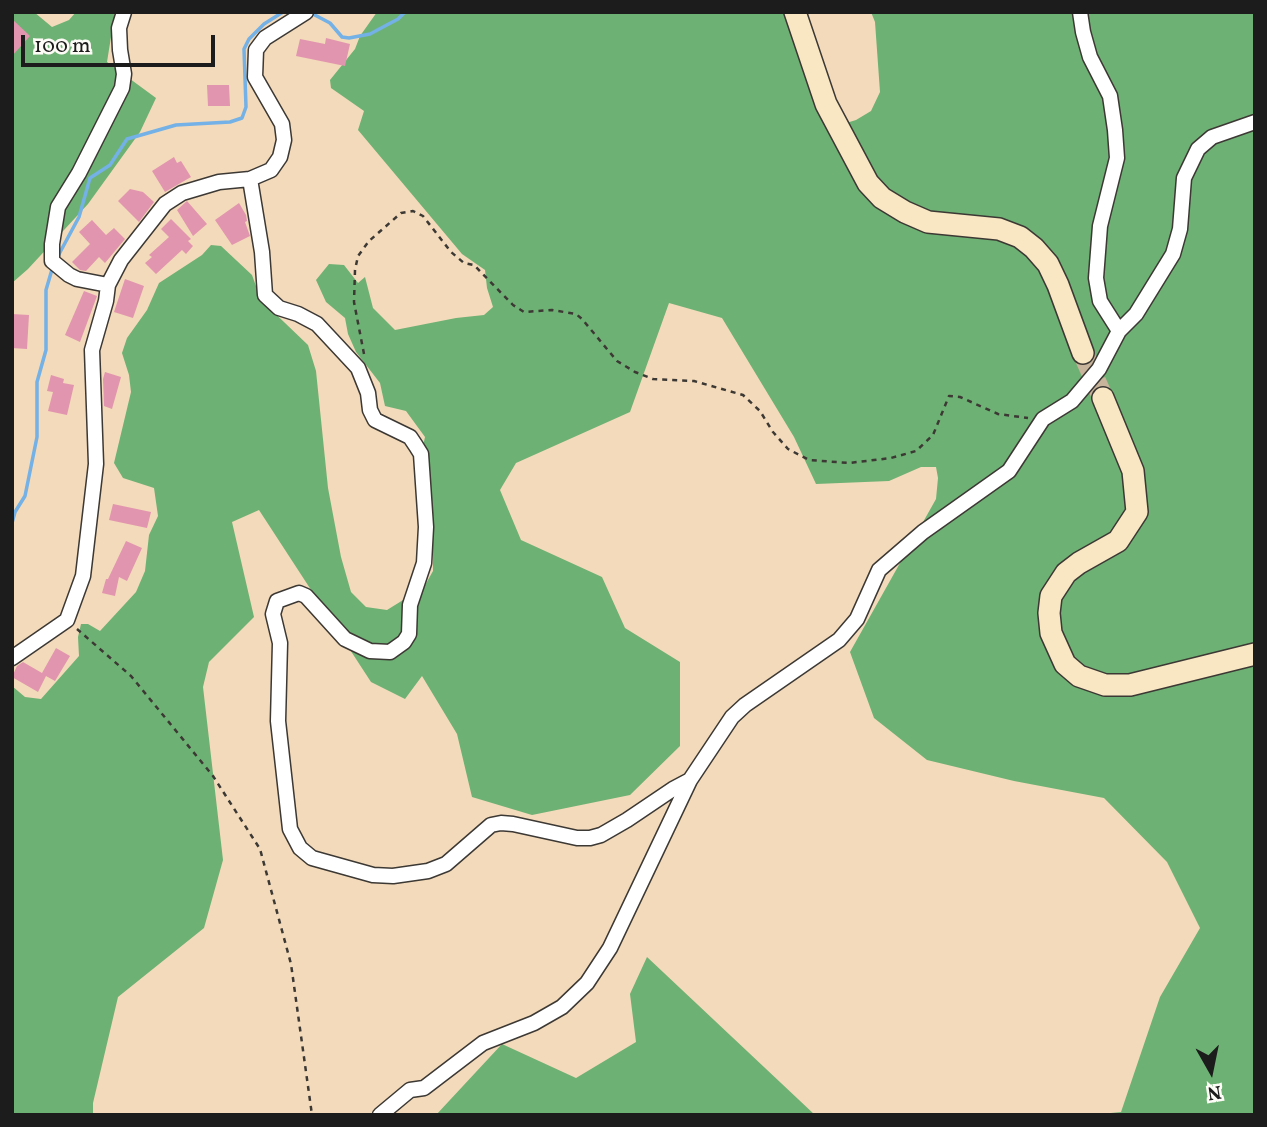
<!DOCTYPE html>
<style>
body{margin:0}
#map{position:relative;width:1267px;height:1127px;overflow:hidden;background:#f3daba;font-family:Vollkorn,serif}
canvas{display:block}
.frame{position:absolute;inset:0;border:14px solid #1c1c1c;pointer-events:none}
.north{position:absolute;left:1176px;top:1036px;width:70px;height:70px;-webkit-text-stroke:5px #fdfcf7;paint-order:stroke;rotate:171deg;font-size:19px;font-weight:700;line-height:28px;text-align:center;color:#1c1c1c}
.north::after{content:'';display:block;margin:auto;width:24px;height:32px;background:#1c1c1c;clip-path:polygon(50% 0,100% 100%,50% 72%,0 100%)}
.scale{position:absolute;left:21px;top:35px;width:194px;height:32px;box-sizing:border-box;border:4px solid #1c1c1c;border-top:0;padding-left:9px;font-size:21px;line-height:24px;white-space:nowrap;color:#1c1c1c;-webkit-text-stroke:5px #fdfcf7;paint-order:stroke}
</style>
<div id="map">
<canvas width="1267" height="1127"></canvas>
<div class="frame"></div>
<div class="north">N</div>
<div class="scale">100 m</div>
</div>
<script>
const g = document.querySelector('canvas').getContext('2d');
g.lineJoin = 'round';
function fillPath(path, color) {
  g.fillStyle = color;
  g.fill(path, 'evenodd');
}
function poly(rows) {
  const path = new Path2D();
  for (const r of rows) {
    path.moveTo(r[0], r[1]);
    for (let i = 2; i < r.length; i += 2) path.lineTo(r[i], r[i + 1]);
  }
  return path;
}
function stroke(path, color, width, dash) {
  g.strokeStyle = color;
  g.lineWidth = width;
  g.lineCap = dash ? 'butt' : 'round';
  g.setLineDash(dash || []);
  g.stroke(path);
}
fillPath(poly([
 [12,12,34,12,52,27,69,20,76,12,115,12,107,62,156,98,140,132,88,204,28,269,12,283],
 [377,12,788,12,830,128,856,120,871,111,880,92,875,22,871,12,1255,12,1255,1115,1090,1115,1121,1112,1160,997,1200,928,1167,862,1104,798,1014,781,927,760,874,718,850,652,936,499,938,478,936,467,921,467,889,481,816,484,794,437,722,318,669,303,630,412,516,463,500,490,521,540,602,577,625,628,680,662,680,746,630,795,532,815,472,797,457,734,422,676,405,699,371,682,259,510,232,522,254,617,209,662,203,687,223,860,204,928,118,997,93,1103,93,1115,12,1115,12,686,25,697,41,699,79,656,78,637,81,624,88,624,100,631,136,592,145,571,149,535,158,516,154,488,123,478,114,463,131,392,129,375,122,353,127,338,147,310,159,283,202,255,211,245,221,246,252,275,261,300,308,345,316,371,328,488,341,557,351,592,366,607,387,610,424,587,433,571,433,538,423,446,425,437,406,411,385,406,380,383,356,352,348,334,345,318,326,302,316,280,329,264,344,265,358,283,365,277,373,308,395,330,456,318,484,315,493,307,487,288,485,270,462,254,358,130,364,111,331,88,330,80,355,49,360,36],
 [647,957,815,1115,436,1115,502,1044,576,1078,636,1042,630,994]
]), '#6eb174');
stroke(poly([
 [311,13,330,23,342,37,349,38,370,34,398,19,405,12],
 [58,256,79,217,90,178,110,165,127,139,176,125,230,122,242,118,246,107,244,49,249,39,264,24,283,12],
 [12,523,15,512,25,496,37,437,37,382,46,350,46,290,53,266],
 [12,524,12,542]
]), '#73b1e6', 3.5);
fillPath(poly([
 [12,19,30,36,12,56],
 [326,38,350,44,345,66,296,56,300,39,325,44],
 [207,85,229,85,230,106,208,106],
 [174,157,177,163,181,161,191,177,165,192,152,171],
 [130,189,143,192,154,202,139,222,118,201],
 [187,201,207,224,193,236,177,210],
 [239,203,246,215,247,221,245,222,250,236,232,245,215,220],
 [171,219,191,239,188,241,193,246,186,254,182,250,156,274,145,263,152,257,149,255,169,237,161,229],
 [92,220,106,235,114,228,125,239,105,263,99,257,86,271,80,270,72,262,90,244,79,232],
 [125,279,144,286,133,318,114,312],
 [84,291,97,296,80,342,65,335],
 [12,314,29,315,27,349,12,348],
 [105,372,121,377,112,409,104,406,103,379],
 [51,375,64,379,63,383,74,385,67,415,48,411,53,392,47,391],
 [113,504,151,512,147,528,109,520],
 [126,541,142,548,127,581,119,577,115,596,102,593,106,579,108,579],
 [56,648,70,656,55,681,46,676,38,692,12,677,17,666,23,662,42,673]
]), '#e295ae');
stroke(poly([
 [1083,353,1103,398]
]), '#c8b49a', 21, [21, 10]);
const street = poly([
 [1080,12,1083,32,1090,57,1110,96,1115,130,1117,158,1100,226,1096,278,1100,301,1119,331],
 [250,179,262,252,265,295,279,308,298,314,317,324,358,368,368,393,370,410,375,420,410,437,416,446,421,454,426,527,424,563,410,605,409,634,404,642,390,652,370,651,345,639,306,596,299,593,277,601,273,614,280,643,278,721,290,829,300,848,312,858,373,875,393,876,428,871,446,864,491,825,501,823,513,824,577,838,590,838,601,835,627,820,673,789,690,780],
 [108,285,77,279,69,275,52,261,52,244,58,207,79,173,122,88,124,74,120,50,119,28,124,12],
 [12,658,67,620,83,576,96,464,92,350,106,301,108,285,121,260,165,204,182,193,219,182,250,179,271,170,280,157,284,140,282,124,255,77,256,50,265,38,306,12],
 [380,1115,410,1090,424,1088,483,1043,534,1023,562,1007,587,983,610,948,690,780,732,717,745,705,839,640,857,619,879,570,923,532,1009,471,1043,419,1072,401,1099,369,1119,331,1136,314,1173,254,1180,229,1184,178,1198,149,1212,137,1255,122]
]);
const secondary = poly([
 [795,12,826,104,868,183,882,198,905,212,928,222,999,229,1020,237,1034,248,1048,264,1058,285,1083,353],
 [1103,398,1133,471,1137,512,1118,541,1079,563,1066,573,1051,596,1049,613,1051,633,1065,664,1079,676,1105,685,1130,685,1255,654]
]);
stroke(street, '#3c3834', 17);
stroke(secondary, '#3c3834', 24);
stroke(poly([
 [364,354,354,302,355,270,358,256,369,241,401,213,413,211,423,216,451,252,464,263,474,265,513,305,524,312,552,310,576,314,582,319,617,361,635,372,653,379,694,381,743,395,760,411,773,432,788,449,809,460,849,463,891,458,916,451,933,435,949,396,960,397,998,414,1028,418],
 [77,629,131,676,213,776,260,849,291,964,312,1115]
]), '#3c3834', 2.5, [5, 5]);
stroke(street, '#fff', 14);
stroke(secondary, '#f9e7c3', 21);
</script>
